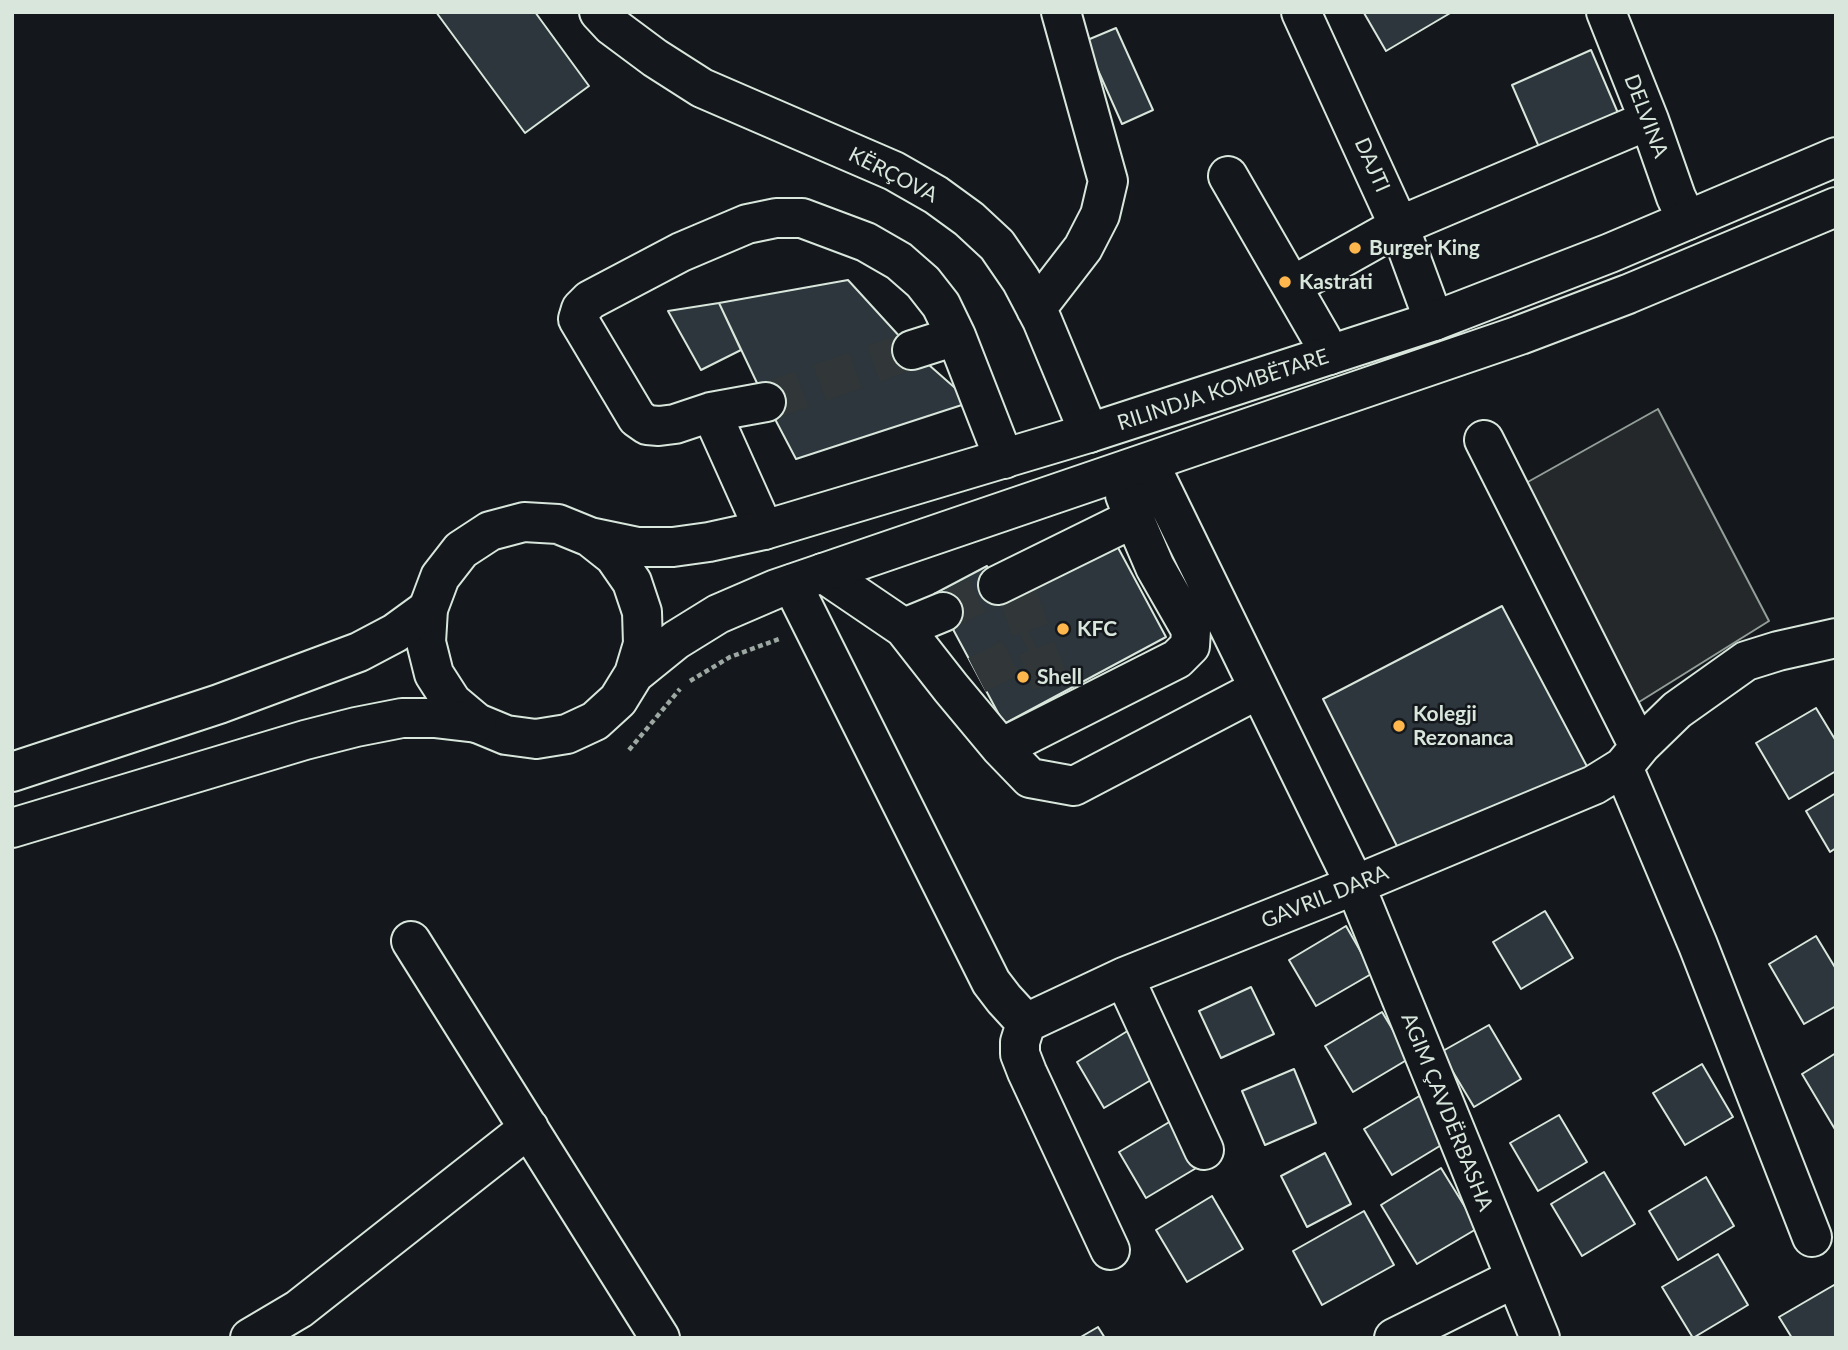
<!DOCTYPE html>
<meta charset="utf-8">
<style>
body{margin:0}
#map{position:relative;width:1848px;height:1350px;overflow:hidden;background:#14181c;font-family:Lato,sans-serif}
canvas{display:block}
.frame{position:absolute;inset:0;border:14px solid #d8e6dc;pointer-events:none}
</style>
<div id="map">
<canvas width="1848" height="1350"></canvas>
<div class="frame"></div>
</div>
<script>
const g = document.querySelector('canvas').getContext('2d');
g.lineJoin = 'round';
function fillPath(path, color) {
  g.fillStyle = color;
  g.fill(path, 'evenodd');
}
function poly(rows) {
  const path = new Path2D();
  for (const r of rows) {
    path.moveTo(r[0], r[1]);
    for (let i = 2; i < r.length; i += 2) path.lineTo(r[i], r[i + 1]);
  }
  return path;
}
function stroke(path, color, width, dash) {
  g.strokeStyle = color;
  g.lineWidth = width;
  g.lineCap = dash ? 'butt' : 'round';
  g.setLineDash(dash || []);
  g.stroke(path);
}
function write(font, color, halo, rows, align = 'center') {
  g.font = font + ' Lato,sans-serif';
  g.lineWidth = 5;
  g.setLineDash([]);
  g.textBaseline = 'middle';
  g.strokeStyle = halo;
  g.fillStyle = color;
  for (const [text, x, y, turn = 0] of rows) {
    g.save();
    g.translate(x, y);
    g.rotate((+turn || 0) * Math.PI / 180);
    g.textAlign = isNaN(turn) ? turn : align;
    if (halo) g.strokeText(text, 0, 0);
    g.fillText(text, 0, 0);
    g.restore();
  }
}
const parking = poly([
 [1658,409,1769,621,1615,717,1501,497,1658,409]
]);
fillPath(parking, '#24282b');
stroke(parking, '#939e99', 2);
const building = poly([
 [436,12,535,12,589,86,525,133,436,12],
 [1366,12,1452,12,1386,51,1364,13,1366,12],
 [1116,28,1153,110,1122,124,1085,41,1116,28],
 [1591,50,1618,113,1539,147,1512,85,1591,50],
 [848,280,912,350,971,402,796,459,766,402,719,303,848,280],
 [719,303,741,350,701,370,668,311,719,303],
 [1115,542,1166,637,1004,724,934,594,987,566,1006,601,1115,542],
 [1502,606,1591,774,1406,864,1323,699,1502,606],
 [1816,708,1836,741,1836,771,1789,799,1756,743,1816,708],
 [1836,793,1836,848,1830,852,1806,811,1836,793],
 [1545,911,1573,958,1521,989,1493,942,1545,911],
 [1346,926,1373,973,1316,1006,1289,960,1346,926],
 [1816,936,1836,969,1836,1006,1804,1024,1769,964,1816,936],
 [1251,987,1274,1034,1221,1058,1199,1011,1251,987],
 [1382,1012,1410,1058,1353,1092,1325,1046,1382,1012],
 [1489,1025,1521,1079,1474,1107,1441,1052,1489,1025],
 [1134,1027,1161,1074,1104,1108,1077,1062,1134,1027],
 [1836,1053,1836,1131,1802,1074,1836,1053],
 [1702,1064,1733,1117,1685,1145,1653,1093,1702,1064],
 [1294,1069,1316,1123,1265,1145,1242,1091,1294,1069],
 [1421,1095,1448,1141,1392,1175,1364,1129,1421,1095],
 [1559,1115,1587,1162,1538,1191,1510,1143,1559,1115],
 [1176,1118,1203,1164,1146,1198,1119,1152,1176,1118],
 [1325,1153,1351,1204,1307,1227,1281,1176,1325,1153],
 [1441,1168,1478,1228,1417,1264,1381,1205,1441,1168],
 [1604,1172,1635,1224,1582,1256,1551,1204,1604,1172],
 [1706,1177,1734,1226,1678,1260,1649,1211,1706,1177],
 [1212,1196,1243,1249,1187,1282,1156,1230,1212,1196],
 [1364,1211,1394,1265,1322,1305,1293,1251,1364,1211],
 [1718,1254,1748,1305,1693,1338,1662,1287,1718,1254],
 [1834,1285,1836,1288,1836,1338,1792,1338,1779,1317,1834,1285],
 [1098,1327,1105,1338,1079,1338,1098,1327]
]);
fillPath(building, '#2c363c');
stroke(building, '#d8e6dc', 2);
stroke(poly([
 [766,402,912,350],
 [1018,594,1035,645,1056,697],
 [943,612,998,585],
 [977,675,1035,645]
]), '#313739', 38, [38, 19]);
const minor = poly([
 [599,12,612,26,655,58,702,88,894,171,936,195,969,219,997,245,1021,280,1042,320,1089,433],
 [1301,12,1399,226,1434,321],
 [1606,12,1649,120,1676,197,1687,220],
 [1228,176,1322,339,1329,355],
 [1292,286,1399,226,1649,120],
 [1036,309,1083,248,1100,215,1108,181,1061,12],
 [912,350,956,336,1004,459],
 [711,412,675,424,659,426,647,425,637,418,578,319,581,309,590,300,681,252,747,224,776,218,802,218,866,242,899,261,923,282,941,305,956,336],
 [1484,440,1639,747],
 [1149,463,1355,885,1540,1338],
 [764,530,711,412,766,402],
 [823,573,904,628,943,612],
 [792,584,991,982,1004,999,1026,1023],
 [998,585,1134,518,1125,495],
 [904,628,951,688,1001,748,1030,778,1074,786,1259,689],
 [1001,748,1177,659,1190,646,1191,630,1155,567,1134,518],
 [1623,767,1698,945,1812,1237],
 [411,941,660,1338],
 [1124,977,1204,1150],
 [1026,1023,1124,977,1355,885,1594,785,1623,767,1641,745,1677,710,1746,661,1778,651,1836,638],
 [1026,1023,1020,1042,1020,1054,1027,1072,1110,1250],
 [250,1338,299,1309,529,1128],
 [1394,1338,1515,1278]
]);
const major = poly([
 [590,537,614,556,632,582,642,612,643,644,634,674,618,700,595,721,567,734,536,739,506,735,477,723,452,702,434,674,426,642,428,609,440,577,461,550,490,531,524,522,558,524,590,537,638,547,673,547,709,542,764,530,1089,433,1434,321,1610,253,1836,157],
 [634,674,676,640,718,614,776,589,1520,335,1628,294,1836,207]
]);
const highway = poly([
 [12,772,219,704,359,652,395,633,428,609],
 [12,828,305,740,356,727,402,718,434,718,477,723]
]);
stroke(minor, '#d8e6dc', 42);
stroke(major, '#d8e6dc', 42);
stroke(highway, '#d8e6dc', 42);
stroke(poly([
 [690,681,730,657,779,639],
 [629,750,680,689]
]), '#9da8a2', 4.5, [5, 3.5]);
stroke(minor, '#14181c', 38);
stroke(major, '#14181c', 38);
stroke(highway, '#14181c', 38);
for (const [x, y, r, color] of [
 [1355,248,7,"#ffb74d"],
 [1285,282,7,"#ffb74d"],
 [1063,629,7,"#ffb74d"],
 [1023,677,7,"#ffb74d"],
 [1399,726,7,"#ffb74d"]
]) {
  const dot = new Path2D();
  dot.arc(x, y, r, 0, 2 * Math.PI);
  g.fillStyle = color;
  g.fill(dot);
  stroke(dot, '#14181c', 2.5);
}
write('21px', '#d8e6dc', '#14181c', [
 ["DELVINA",1646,116,69],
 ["DAJTI",1372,165,66],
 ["KËRÇOVA",893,175,27],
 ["RILINDJA KOMBËTARE",1223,390,-18],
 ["GAVRIL DARA",1325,897,-22],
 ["AGIM ÇAVDËRBASHA",1447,1112,68]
]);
write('bold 21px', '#d8e6dc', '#14181c', [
 ["Burger King",1369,248],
 ["Kastrati",1299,282],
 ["KFC",1077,629],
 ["Shell",1037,677],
 ["Kolegji",1413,714],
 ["Rezonanca",1413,738]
], 'left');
</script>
